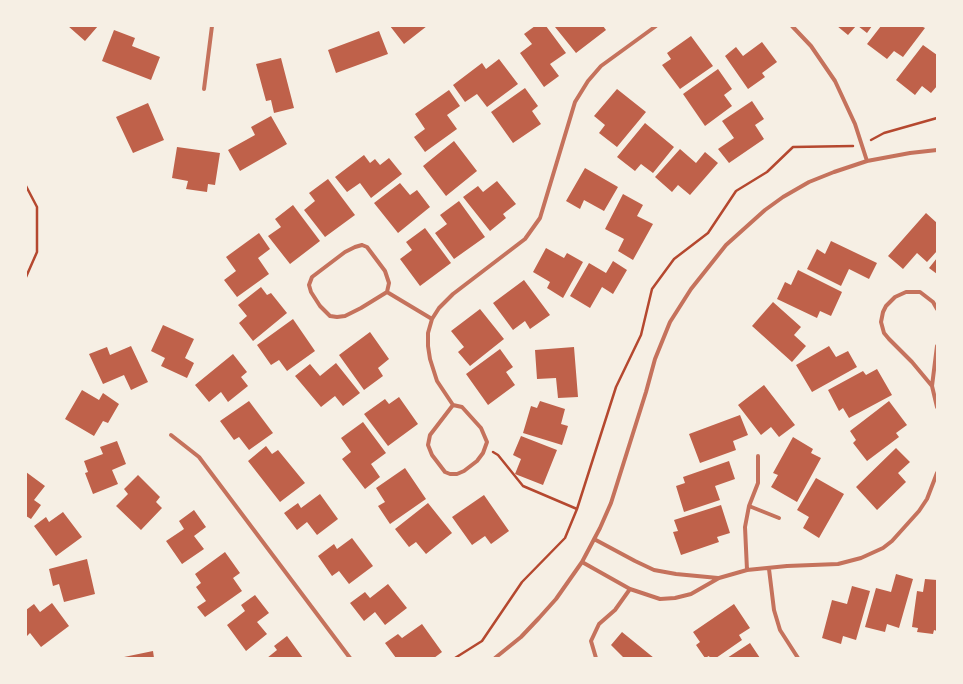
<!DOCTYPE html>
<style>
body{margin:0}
#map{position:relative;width:963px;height:684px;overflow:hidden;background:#f6efe4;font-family:"DejaVu Sans",sans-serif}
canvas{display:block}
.frame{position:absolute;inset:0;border:27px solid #f6efe4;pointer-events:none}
</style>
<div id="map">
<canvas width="963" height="684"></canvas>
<div class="frame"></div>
</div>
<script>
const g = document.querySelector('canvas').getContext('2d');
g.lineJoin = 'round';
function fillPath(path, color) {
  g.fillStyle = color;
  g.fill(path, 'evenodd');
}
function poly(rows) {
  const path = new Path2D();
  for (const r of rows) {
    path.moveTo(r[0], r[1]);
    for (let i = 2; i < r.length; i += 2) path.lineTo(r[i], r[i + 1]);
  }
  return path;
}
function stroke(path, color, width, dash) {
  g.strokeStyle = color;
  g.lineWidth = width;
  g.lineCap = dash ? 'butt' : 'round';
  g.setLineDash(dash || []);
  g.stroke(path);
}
fillPath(poly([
 [68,26,98,26,85,41],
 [390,26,427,26,404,44],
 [535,26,546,26,566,53,550,64,559,76,544,87,520,53,532,44,524,34],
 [556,26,603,26,606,30,576,53,555,27],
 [837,26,856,26,848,35],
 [858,26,872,26,867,33],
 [881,26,921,26,925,28,903,57,894,51,887,59,867,44],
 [114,30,135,38,132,46,160,57,151,80,102,61],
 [379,31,388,54,336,73,328,50],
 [691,36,713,66,680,89,662,65,671,59,667,53],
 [762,42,777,62,762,73,765,77,748,89,725,56,736,47,743,56],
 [923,45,937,55,937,86,931,93,922,86,915,95,896,80],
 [281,58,294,108,274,113,271,100,266,101,256,64],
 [499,59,518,84,487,107,477,94,465,102,453,85,482,63,486,69],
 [718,69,732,89,724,95,732,106,705,126,683,94],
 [525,88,538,106,532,111,541,124,513,143,491,112],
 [617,89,646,112,617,147,599,133,605,125,594,116],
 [449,90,460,106,447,115,457,129,425,152,414,137,425,129,415,114],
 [752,101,764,119,755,125,764,139,729,163,718,149,734,138,722,121],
 [148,103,164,140,133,153,116,117],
 [271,116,287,144,240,171,228,150,255,135,251,127],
 [645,123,674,147,653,173,641,164,635,171,617,157],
 [454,141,477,171,446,196,423,166],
 [177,147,220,153,215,185,208,184,207,192,186,189,188,181,172,178],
 [680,149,696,163,705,152,718,163,690,195,678,185,672,192,655,177],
 [364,155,370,163,375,159,380,165,389,158,402,174,371,198,360,183,347,192,335,177],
 [585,168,618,187,604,211,584,200,580,209,566,201],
 [328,179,355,215,325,237,304,210,315,201,309,193],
 [497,181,516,204,503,214,506,218,490,231,463,197,478,186,483,192],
 [400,183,410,195,417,190,430,207,398,233,374,203],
 [623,194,643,205,637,216,653,224,633,260,618,251,624,239,605,229],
 [459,201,485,237,454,259,435,233,447,224,440,215],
 [293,205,320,241,290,264,268,236,281,227,275,219],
 [926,213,937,223,937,251,927,262,917,253,903,269,888,256],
 [425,228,451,263,420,286,400,259,412,250,406,242],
 [259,233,270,249,258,258,269,274,237,297,224,280,236,271,226,257],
 [831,241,877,263,869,279,849,269,841,286,807,269,817,249,825,254],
 [546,248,564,258,567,253,583,262,563,298,547,288,550,282,533,272],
 [937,258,937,274,929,268],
 [613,261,627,270,613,294,602,287,590,308,570,296,589,263,606,273],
 [798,270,842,292,831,316,820,311,817,318,777,299,785,282,791,285],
 [524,280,550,315,530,329,525,321,513,330,493,303],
 [261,287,267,295,271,293,287,313,253,341,239,323,247,316,238,305],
 [773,302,801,327,794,335,806,346,792,362,752,326],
 [480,309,504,339,470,366,458,352,464,347,451,331],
 [293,319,315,351,287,371,279,360,271,365,257,345],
 [163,325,194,339,185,358,194,363,187,378,161,366,165,358,151,351],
 [370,332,389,359,378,368,383,376,364,390,339,355],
 [131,346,148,382,131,390,124,375,103,384,89,354,107,347,110,355],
 [829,346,836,357,848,351,857,367,812,392,796,365],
 [574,347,578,397,558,398,556,378,537,379,535,350],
 [500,349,513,367,506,372,515,385,488,405,466,374],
 [233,354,247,372,241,377,248,386,228,402,221,392,209,402,195,385],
 [336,363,360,393,343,406,335,396,321,407,295,376,310,364,320,376],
 [877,369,892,395,849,418,843,408,839,411,828,390,863,371,866,375],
 [764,385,795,425,779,437,771,427,761,435,738,405],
 [82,390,99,400,103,393,119,404,108,423,103,421,94,436,65,419],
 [399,397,418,424,388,446,364,414,385,399,389,404],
 [249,401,273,433,249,450,239,437,234,440,220,421],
 [540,401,565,409,561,424,568,426,562,445,523,433,531,406,537,408],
 [889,401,907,425,896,433,899,437,867,461,853,443,856,440,850,431],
 [740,415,748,435,733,441,736,450,700,463,689,434],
 [363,422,386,453,371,464,380,477,365,489,342,459,351,452,341,438],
 [521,436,557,450,543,485,515,474,521,459,513,455],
 [793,437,813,449,811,453,821,458,797,502,771,487,778,475,773,473],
 [117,441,126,464,112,470,118,484,93,494,85,473,88,472,84,461,103,454,100,447],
 [266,446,272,454,278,450,305,483,280,502,248,461],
 [896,448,910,462,898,473,906,482,877,510,856,487],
 [729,461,735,479,715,486,720,500,684,512,676,486,685,483,683,477],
 [405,468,426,499,390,524,378,506,385,502,376,488],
 [26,472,45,486,34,500,41,505,31,519,26,516],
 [138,475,160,497,156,502,162,508,141,530,116,506,128,494,124,489],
 [816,478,844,494,819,538,803,528,809,517,797,510],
 [320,494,338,519,317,535,307,522,297,530,284,513,298,503,301,508],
 [484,495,509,531,491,544,485,536,472,545,452,517],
 [428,503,452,533,426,554,416,542,409,547,395,529],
 [721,505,730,533,717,537,719,542,681,555,673,532,678,531,674,520],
 [194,510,206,527,194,536,204,549,182,564,166,541,184,529,179,521],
 [63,512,82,537,56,556,34,526,46,517,49,522],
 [352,538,373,566,349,584,339,571,332,576,318,556,334,544,337,549],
 [225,552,240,573,233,578,242,591,205,617,197,607,206,601,196,587,201,583,195,574],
 [87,559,95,594,64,602,59,584,53,586,49,569],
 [896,574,913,579,899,628,887,624,885,632,865,627,876,588,891,592],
 [925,579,937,580,937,631,934,630,933,634,917,632,918,628,912,627,917,591,923,592],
 [388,584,407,608,385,625,375,612,364,621,350,603,365,592,370,598],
 [852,586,870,591,856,640,843,636,841,644,822,638,832,600,847,604],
 [255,595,269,613,257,622,267,634,246,651,227,625,245,611,241,605],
 [52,603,69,626,41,647,30,633,26,637,26,610,34,604,40,612],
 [734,604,750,628,739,635,742,640,716,658,710,658,709,656,705,658,696,645,700,642,693,632],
 [422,624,442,652,434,658,396,658,385,643,398,634,402,638],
 [622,632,654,658,624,658,611,645],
 [287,636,303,658,267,658,277,650,274,646],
 [750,643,760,658,727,658],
 [153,651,154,658,124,658,124,657]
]), '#bf614a');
stroke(poly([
 [871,140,884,133,937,118],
 [26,186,37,207,37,252,26,277],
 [493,452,498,455,523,486,577,509],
 [455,658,482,641,522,582,565,538,577,509,616,387,641,335,652,289,674,259,708,233,736,191,767,172,793,147,853,146]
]), '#b5482f', 2.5);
stroke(poly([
 [792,26,811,46,835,81,855,124,867,161],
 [204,89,212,26],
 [362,245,367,247,385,271,389,283,387,292,361,308,345,316,337,317,330,316,320,306,311,292,309,285,312,277,345,252,355,247,362,245],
 [387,292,432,319],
 [937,309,933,302,920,292,906,292,895,297,886,306,883,312,881,322,884,333,889,339,912,362,932,386,937,346],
 [932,386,937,407],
 [453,405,437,381,430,359,428,346,428,333,432,319,439,308,453,294,525,239,540,218,575,102,588,81,601,66,656,26],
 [453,405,462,407,481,428,487,442,483,453,477,461,464,471,457,474,450,474,445,472,432,455,428,445,430,435,453,405],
 [171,435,199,457,350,658],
 [749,506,779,518],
 [594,539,635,561,654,570,676,574,718,578],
 [582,562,630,589,660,599,675,598,691,594,719,578,747,570,787,566,838,564,861,558,883,548,892,541,919,511,927,499,937,473],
 [769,569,774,610,780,630,798,658],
 [747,570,745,527,749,506,758,483,758,456],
 [495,658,521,637,539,618,556,599,582,562,600,528,611,503,646,392,655,359,670,322,691,289,726,245,765,210,783,197,809,182,834,172,867,161,910,153,937,150],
 [596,658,591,641,599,624,615,610,630,589]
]), '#c5725c', 4);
</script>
